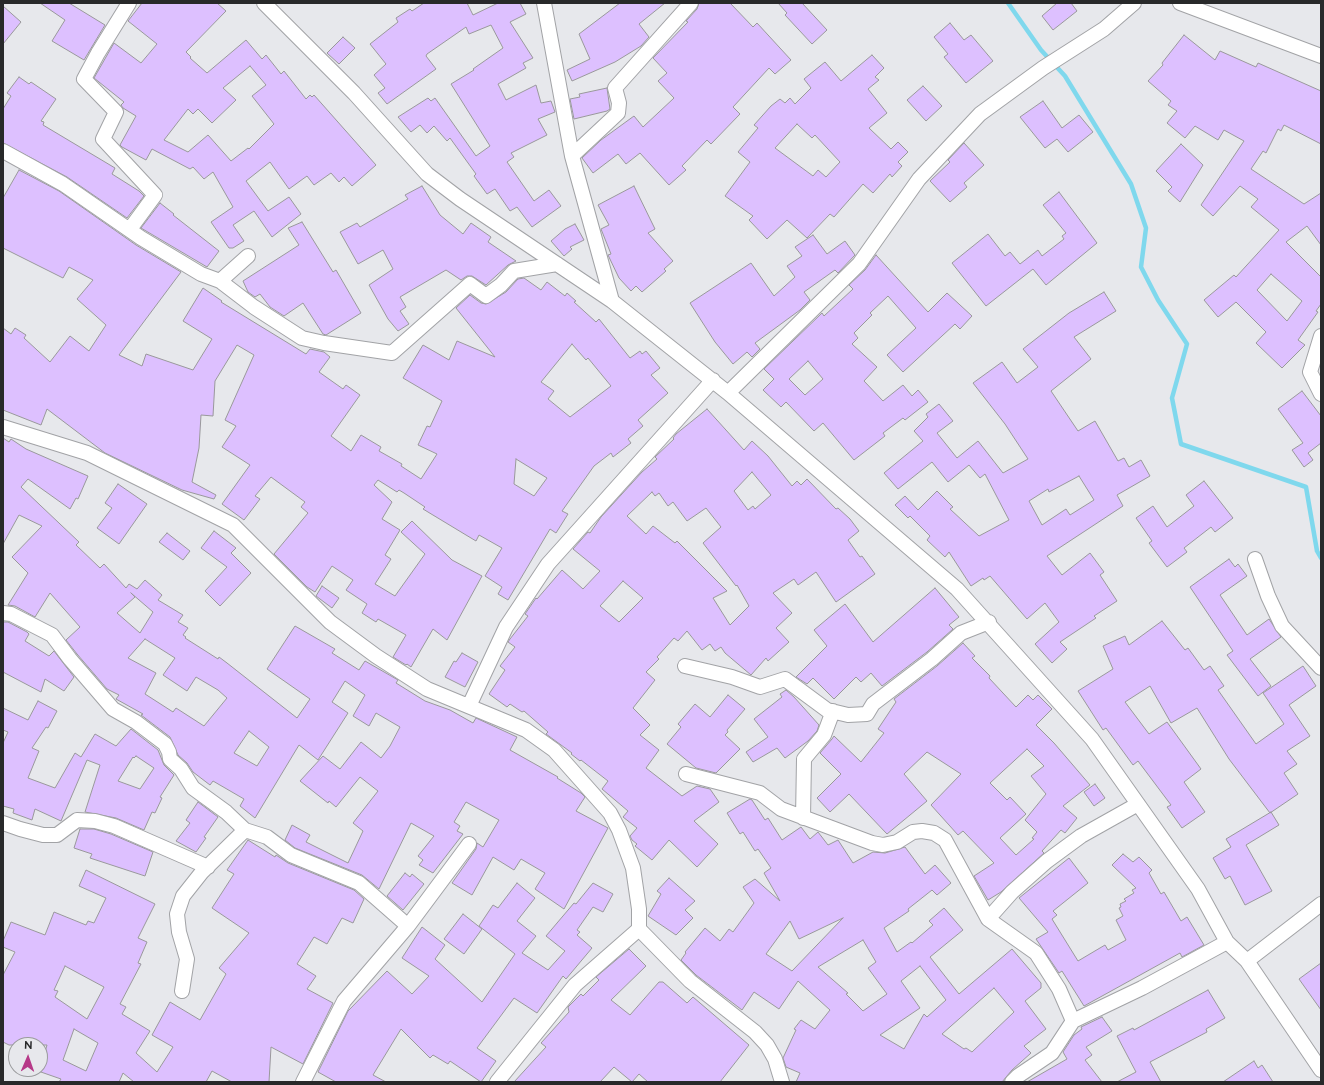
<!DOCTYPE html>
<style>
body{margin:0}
#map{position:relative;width:1324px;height:1085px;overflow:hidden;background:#e7e8ec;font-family:Raleway,sans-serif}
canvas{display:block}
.frame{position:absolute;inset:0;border:4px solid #28292a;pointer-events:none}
.north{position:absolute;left:8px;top:1037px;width:40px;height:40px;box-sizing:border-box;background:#e7e8ec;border:1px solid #9b9c9e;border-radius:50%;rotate:2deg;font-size:11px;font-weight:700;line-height:16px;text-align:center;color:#28292a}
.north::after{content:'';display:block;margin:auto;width:14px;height:18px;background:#b63988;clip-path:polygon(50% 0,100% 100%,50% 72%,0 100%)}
</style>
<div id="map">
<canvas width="1324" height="1085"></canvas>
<div class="frame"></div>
<div class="north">N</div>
</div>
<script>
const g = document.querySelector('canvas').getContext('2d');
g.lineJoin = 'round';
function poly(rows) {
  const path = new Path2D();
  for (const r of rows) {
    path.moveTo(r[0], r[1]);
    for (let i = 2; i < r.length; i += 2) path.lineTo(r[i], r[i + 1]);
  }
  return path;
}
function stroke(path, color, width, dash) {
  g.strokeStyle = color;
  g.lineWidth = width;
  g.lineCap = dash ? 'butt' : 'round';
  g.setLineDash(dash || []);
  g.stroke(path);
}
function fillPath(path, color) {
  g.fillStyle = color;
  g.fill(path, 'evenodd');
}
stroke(poly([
 [1008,3,1041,50,1065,76,1131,184,1146,228,1141,267,1158,300,1187,344,1172,398,1181,444,1306,487,1317,551,1321,558]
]), '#7fd8ed', 4.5);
const building = poly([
 [40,3,69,3,105,25,84,60,52,41,65,20,40,3],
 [142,3,217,3,226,11,186,52,191,57,190,58,207,73,246,40,262,59,266,55,281,74,284,71,306,99,310,95,312,97,314,95,376,165,352,186,344,177,339,182,331,173,314,185,307,176,289,189,270,162,246,181,268,211,289,197,301,214,272,237,254,211,233,225,244,241,233,248,229,248,211,222,233,207,213,172,204,179,193,167,190,169,152,149,146,160,122,147,120,145,136,116,123,108,121,105,124,102,94,78,114,43,141,63,157,44,128,21,142,3],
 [250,66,266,85,252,96,274,124,249,149,248,148,231,161,208,135,188,152,164,140,188,109,193,114,198,109,212,123,236,100,223,88,250,66],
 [424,3,467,3,473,15,498,3,520,3,526,14,510,22,533,58,523,63,526,68,498,84,506,100,536,85,541,103,551,101,555,112,538,119,547,135,511,153,514,157,507,162,534,201,549,190,561,206,532,227,517,207,510,211,495,189,487,194,474,176,476,174,450,138,447,141,434,126,427,133,420,125,411,132,398,117,428,98,431,101,435,98,476,156,490,146,451,84,474,70,473,69,503,48,491,25,469,34,466,27,427,54,426,56,436,69,387,104,378,93,385,88,374,75,386,64,370,44,398,22,396,18,410,9,412,11,424,3],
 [620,3,665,3,639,24,649,37,641,46,615,62,572,81,567,70,590,59,579,34,620,3],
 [699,3,730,3,753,27,757,23,791,60,775,74,769,68,733,107,740,114,711,144,707,140,682,166,686,170,669,185,640,153,626,164,618,154,593,173,582,158,601,140,634,116,643,127,674,98,658,81,667,73,653,58,688,22,686,21,697,9,699,3],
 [778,3,802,3,827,30,812,44,785,15,787,13,778,3],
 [1057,3,1071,3,1077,11,1053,30,1042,16,1057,3],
 [3,6,21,22,3,44,3,6],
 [950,23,964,40,971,35,993,61,966,83,944,57,948,54,934,37,950,23],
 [1184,35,1215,60,1220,51,1256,67,1258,63,1321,91,1321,144,1284,125,1281,131,1278,129,1266,153,1263,151,1251,169,1304,204,1321,193,1321,245,1307,226,1286,242,1321,277,1321,304,1316,311,1318,312,1298,340,1305,345,1282,368,1256,343,1266,332,1236,302,1218,317,1204,300,1234,275,1236,277,1279,230,1251,207,1258,199,1240,186,1213,216,1201,205,1244,141,1224,130,1218,140,1195,126,1185,138,1167,123,1177,111,1168,105,1171,101,1148,81,1163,65,1162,63,1184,35],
 [1271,274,1302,301,1287,321,1257,290,1271,274],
 [343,37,355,48,339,64,327,53,343,37],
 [872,55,884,68,875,77,879,80,868,89,887,113,869,128,891,149,898,142,908,152,898,162,902,166,892,177,890,174,873,193,863,184,834,217,830,214,807,238,787,220,767,239,749,220,753,216,725,196,750,162,738,152,758,128,754,125,771,106,780,99,785,103,790,98,795,104,811,88,804,79,825,62,841,81,872,55],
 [797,124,812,138,815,135,840,162,826,177,818,170,813,176,775,148,797,124],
 [19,77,29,84,31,82,56,99,41,121,44,122,43,125,115,168,112,174,139,191,144,196,127,218,67,177,3,143,3,109,11,96,7,93,19,77],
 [923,86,942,106,926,121,907,100,923,86],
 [607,88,610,109,607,111,574,119,570,99,580,97,579,94,607,88],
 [1043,101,1062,128,1079,115,1093,132,1068,152,1057,139,1045,148,1020,117,1043,101],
 [964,143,984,165,964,183,967,187,950,202,930,181,950,162,948,160,964,143],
 [1181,144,1203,165,1180,202,1168,191,1172,187,1156,171,1181,144],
 [19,170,59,191,136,245,181,272,119,355,142,366,146,354,193,370,212,339,183,321,203,288,222,301,221,302,306,354,310,349,324,352,330,357,319,372,343,389,346,385,360,395,331,436,351,451,361,435,381,447,379,451,402,464,401,466,421,479,437,454,418,445,427,426,430,427,442,401,403,378,423,345,449,360,457,341,495,357,456,308,470,295,481,303,486,304,506,292,518,279,524,278,541,290,547,282,565,296,567,293,576,301,574,302,596,322,599,319,630,358,640,351,642,354,646,351,660,368,651,375,668,393,638,420,643,426,628,439,631,443,613,457,611,453,594,466,562,511,568,514,556,533,550,529,508,600,498,594,502,587,485,576,502,548,479,535,476,541,466,535,423,509,425,507,404,493,399,490,397,492,378,480,374,485,392,502,382,519,400,530,385,555,391,559,375,584,395,596,425,554,401,532,412,521,452,560,482,576,447,640,433,629,411,667,407,664,406,665,393,657,406,635,378,619,376,622,362,613,367,604,346,590,353,580,332,566,315,592,307,587,274,554,308,513,301,507,305,502,271,477,255,496,260,499,244,520,222,504,250,465,222,447,236,426,225,420,254,355,237,345,215,381,213,416,201,415,199,448,192,482,216,495,214,499,182,490,105,453,47,409,41,425,3,410,3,328,11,334,15,328,26,335,24,338,50,362,70,336,89,351,106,325,77,299,93,280,69,267,63,278,3,248,3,198,19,170],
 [572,344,586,360,588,358,611,386,570,417,548,399,554,391,541,382,572,344],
 [516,459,547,478,534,496,514,484,516,459],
 [422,186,440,215,463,234,471,223,491,237,488,242,516,261,508,265,486,285,472,276,467,276,461,280,446,270,400,297,406,307,400,311,409,324,398,331,388,319,369,285,393,269,383,250,358,264,340,232,357,223,360,227,408,199,405,195,422,186],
 [634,186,655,229,648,233,673,261,664,269,666,271,642,292,636,286,631,291,619,278,608,255,611,254,601,229,609,225,598,205,634,186],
 [1059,192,1097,243,1046,285,1033,269,986,306,952,263,988,234,1005,256,1010,252,1020,264,1038,250,1042,256,1064,239,1062,236,1066,233,1043,205,1059,192],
 [160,203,174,214,173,215,219,251,207,267,141,228,160,203],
 [302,222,333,272,336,270,361,313,326,335,323,334,303,303,284,316,270,307,260,294,255,297,248,292,243,281,299,245,288,228,302,222],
 [575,224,584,240,570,247,572,249,564,256,551,241,565,229,575,224],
 [813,235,827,254,845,241,855,255,838,273,835,270,804,292,810,300,800,310,755,343,760,349,752,357,747,352,733,364,715,342,690,303,751,263,774,296,795,277,787,266,802,256,795,247,813,235],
 [876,255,928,312,947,293,972,316,960,329,955,324,903,372,887,355,916,328,888,296,870,313,872,315,854,333,858,338,852,344,877,367,864,381,883,401,903,385,912,396,918,390,928,402,905,420,903,418,883,433,885,436,854,460,823,423,814,431,786,402,781,407,763,390,774,379,764,369,822,313,824,316,853,289,849,285,865,270,876,255],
 [808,361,823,379,805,395,789,379,808,361],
 [1104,292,1116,311,1074,337,1091,359,1051,391,1078,431,1095,421,1118,461,1124,458,1129,467,1141,460,1150,476,1117,495,1123,506,1047,556,1062,575,1090,553,1104,572,1100,575,1117,601,1094,616,1096,618,1060,642,1067,649,1052,663,1035,644,1059,622,1045,603,1027,619,990,576,984,580,983,578,971,586,949,552,945,557,927,540,930,536,910,516,908,518,895,505,905,496,918,510,937,491,953,507,950,509,979,536,1009,520,985,474,980,478,969,465,948,482,932,462,898,489,884,473,923,441,914,431,928,417,926,414,939,404,953,421,937,433,957,458,978,441,1003,473,1028,459,1005,424,973,383,1002,362,1017,383,1038,367,1023,349,1069,313,1104,292],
 [1079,476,1094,500,1070,515,1066,509,1042,525,1029,501,1048,489,1049,492,1079,476],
 [1302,391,1321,416,1321,443,1308,453,1313,460,1304,467,1292,450,1303,443,1278,409,1302,391],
 [707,409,744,450,752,441,768,456,792,486,797,481,801,485,807,479,836,509,838,508,850,519,859,531,848,540,860,557,862,556,875,574,836,602,816,572,798,585,794,579,773,593,792,613,776,628,789,642,768,661,766,658,751,675,725,653,721,647,715,651,710,644,702,650,687,631,678,641,674,638,657,657,659,659,646,672,655,680,633,708,650,725,640,735,659,750,646,768,682,796,697,786,710,789,719,802,694,821,718,844,697,867,669,840,652,860,635,846,637,844,632,840,630,836,637,828,623,817,628,811,602,789,608,781,581,760,580,761,571,754,572,753,546,734,548,732,524,711,522,712,510,704,507,707,489,694,505,670,500,666,515,647,508,642,510,639,528,616,525,614,536,598,537,599,562,570,583,589,600,571,573,549,588,532,590,533,601,517,642,472,657,459,655,457,674,439,673,438,676,434,707,409],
 [752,472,771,495,755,509,753,506,748,510,734,491,752,472],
 [652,492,655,496,659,493,668,506,673,502,687,521,706,508,721,527,703,543,736,586,737,585,749,606,730,625,713,598,727,591,677,541,675,543,653,526,646,534,627,516,652,492],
 [623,581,643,598,619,622,600,606,623,581],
 [3,438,9,442,11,439,26,449,88,476,78,499,76,498,70,509,28,479,21,487,79,542,76,545,100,568,104,564,126,588,129,584,137,589,145,580,162,595,158,600,183,615,178,622,188,628,183,635,186,637,185,638,218,659,219,657,227,663,297,718,310,699,267,669,295,626,335,649,332,653,359,670,365,661,398,680,396,683,425,701,450,710,473,723,476,718,517,737,510,750,558,777,557,778,581,793,585,797,576,811,608,828,564,909,535,889,545,873,521,859,514,870,493,857,472,895,452,883,476,849,477,843,483,847,499,820,466,802,454,822,460,826,457,831,463,834,433,873,419,865,423,860,418,856,434,836,411,823,379,889,362,875,295,848,285,840,292,825,310,835,306,842,348,863,363,831,353,823,378,791,360,777,336,807,329,801,328,803,300,781,323,756,340,769,361,742,381,758,390,746,400,727,376,713,369,726,353,716,365,695,345,681,332,702,348,713,318,760,299,745,255,818,240,806,244,799,213,781,210,785,193,772,187,763,178,755,170,737,141,715,143,714,116,699,119,695,107,689,77,654,66,640,80,627,50,593,35,617,15,606,8,605,28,573,12,557,42,526,19,515,3,544,3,438],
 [131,593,153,612,140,633,117,613,135,597,131,593],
 [145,639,175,658,163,675,187,691,196,677,218,690,227,698,204,726,176,708,173,712,145,694,156,673,128,658,145,639],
 [249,731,269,747,257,766,234,753,249,731],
 [1204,481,1233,518,1215,532,1211,527,1184,548,1187,552,1167,567,1149,543,1152,541,1136,518,1153,506,1167,527,1194,506,1186,495,1204,481],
 [118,484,147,504,119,544,97,528,112,508,105,503,118,484],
 [214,531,236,548,231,553,251,573,220,606,205,591,227,567,201,548,214,531],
 [167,533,190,551,183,560,159,542,167,533],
 [1229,559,1235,567,1238,564,1247,576,1220,595,1247,635,1269,619,1281,637,1250,659,1271,686,1258,696,1227,655,1233,651,1190,587,1229,559],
 [322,586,339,598,332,608,316,596,322,586],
 [935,588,959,617,949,625,953,629,927,652,882,686,871,673,861,682,856,677,834,699,813,678,807,684,796,677,827,646,814,630,845,604,873,642,935,588],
 [1162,621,1185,650,1188,648,1204,670,1210,666,1224,686,1218,690,1256,744,1284,724,1263,693,1303,666,1316,686,1289,705,1310,736,1287,751,1297,764,1284,773,1298,794,1270,813,1229,759,1197,708,1171,723,1150,686,1125,702,1149,734,1167,722,1201,769,1184,782,1205,812,1182,828,1167,807,1171,805,1138,761,1133,765,1106,728,1103,730,1078,691,1113,669,1103,646,1125,636,1129,645,1162,621],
 [3,622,8,622,27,632,29,634,25,641,49,656,54,651,74,677,64,691,45,679,41,692,3,672,3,622],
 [963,643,975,656,972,658,990,676,989,678,1016,707,1028,695,1033,700,1038,695,1052,709,1036,725,1054,743,1090,785,1063,806,1077,818,1065,833,1061,830,1042,851,1044,853,1001,892,988,900,974,876,994,863,963,831,958,835,931,805,961,774,927,752,904,774,927,801,887,834,849,794,830,812,817,798,841,774,820,753,832,739,834,736,861,762,884,733,878,729,896,702,894,699,937,666,963,643],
 [1027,749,1044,766,1031,776,1046,794,1025,820,1037,832,1032,838,1034,839,1016,855,1000,838,1026,814,1010,797,1007,800,990,783,1027,749],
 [462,653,478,662,465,687,445,677,454,661,456,662,462,653],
 [786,690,794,697,819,725,817,731,808,741,785,758,777,748,753,762,746,752,768,737,754,719,782,697,780,694,786,690],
 [728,695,745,709,727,730,728,732,725,735,740,749,716,773,696,768,667,744,681,727,678,724,695,704,710,717,728,695],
 [38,701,57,711,48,728,46,727,32,748,39,751,28,778,55,788,75,753,81,757,95,734,116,746,131,729,158,750,164,765,174,775,160,797,162,798,155,813,152,812,144,830,116,818,85,812,100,765,87,760,61,821,35,809,32,820,13,813,14,809,3,806,3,743,8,732,3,730,3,708,28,720,38,701],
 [136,756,154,768,140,789,118,781,133,757,134,758,136,756],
 [1095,784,1105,798,1094,806,1084,792,1095,784],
 [750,799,752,800,765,820,768,818,782,840,801,827,810,839,818,832,828,845,838,840,853,863,873,852,885,853,905,847,925,874,935,865,951,883,937,895,932,890,908,909,909,911,884,928,897,952,911,942,912,943,933,925,929,921,944,908,963,930,930,957,959,994,1012,949,1041,983,1041,988,1025,1001,1046,1029,1024,1046,1031,1053,1012,1070,1002,1082,796,1082,800,1073,786,1067,783,1058,796,1030,794,1029,801,1020,815,1029,830,1010,798,981,779,1009,754,992,742,1010,696,975,681,960,686,953,685,952,705,928,720,941,729,929,733,932,754,903,743,887,755,879,780,901,764,873,771,868,758,849,755,851,743,832,740,834,727,813,750,799],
 [843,918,792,971,766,954,790,921,799,939,843,918],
 [863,940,876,962,868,968,887,994,863,1011,846,994,848,993,818,967,863,940],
 [920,966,946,1000,927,1017,924,1014,904,1049,880,1035,920,1008,901,981,920,966],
 [994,988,1014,1012,972,1052,966,1048,964,1049,942,1034,994,988],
 [198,802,218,817,204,837,206,838,196,852,176,841,190,823,186,820,198,802],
 [1271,812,1279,825,1246,845,1272,891,1245,905,1230,876,1225,879,1213,858,1231,847,1226,839,1271,812],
 [80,829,94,829,111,834,153,852,145,876,90,858,92,854,74,848,80,829],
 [248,840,275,857,276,855,288,863,354,890,364,899,353,923,342,918,327,944,314,937,297,964,316,976,307,989,333,1003,303,1064,271,1047,269,1082,232,1082,212,1071,206,1082,134,1082,123,1073,119,1082,59,1082,61,1079,38,1071,40,1069,47,1045,9,1045,3,1042,3,975,15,952,3,947,3,941,11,922,45,935,54,912,86,925,88,921,94,923,106,898,79,886,86,870,155,904,138,938,147,942,138,963,141,964,120,1004,126,1007,122,1014,150,1031,136,1053,157,1072,173,1047,152,1035,170,1002,200,1020,226,974,219,968,249,933,212,908,234,874,227,870,248,840],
 [65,966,104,987,87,1019,55,997,58,991,54,990,65,966],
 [74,1029,98,1043,86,1071,63,1060,74,1029],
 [1123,854,1133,862,1139,857,1152,870,1149,873,1161,894,1164,892,1181,921,1187,917,1204,945,1182,957,1180,953,1084,1006,1062,971,1059,973,1036,939,1048,932,1019,898,1069,858,1088,883,1053,911,1057,915,1052,919,1078,961,1105,945,1108,950,1126,940,1116,920,1123,916,1119,908,1121,907,1120,904,1126,901,1124,899,1134,893,1132,890,1136,888,1112,865,1123,854],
 [405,873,410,877,412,874,424,884,403,910,387,896,405,873],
 [669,878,695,901,685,910,693,918,676,935,648,916,661,894,657,891,669,878],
 [517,883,535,898,517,921,536,936,522,953,548,970,565,951,546,936,574,903,576,904,593,883,613,894,603,912,593,907,577,930,580,932,577,935,592,948,566,979,563,976,537,1013,514,998,477,1048,496,1061,481,1082,450,1061,448,1064,433,1055,430,1058,401,1029,373,1075,386,1082,336,1082,318,1072,348,1011,387,971,412,994,429,976,402,958,422,927,445,945,435,959,482,1002,515,954,479,926,493,905,498,908,517,883],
 [463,914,482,929,464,954,444,939,463,914],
 [629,949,646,966,611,1000,630,1015,659,982,663,982,687,1003,693,997,749,1045,720,1082,648,1082,639,1074,632,1082,614,1067,600,1082,514,1082,546,1047,541,1043,569,1012,568,1007,581,994,583,996,599,980,596,977,629,949],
 [1321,963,1321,1010,1299,979,1321,963],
 [1208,990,1225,1018,1206,1029,1207,1032,1150,1062,1161,1082,1117,1082,1136,1072,1117,1036,1133,1028,1134,1030,1208,990],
 [1102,1017,1112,1031,1086,1047,1092,1055,1085,1060,1102,1082,1027,1082,1067,1059,1063,1052,1074,1035,1082,1029,1081,1027,1102,1017],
 [1254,1061,1258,1068,1262,1065,1273,1082,1223,1082,1254,1061]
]);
fillPath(building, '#ddc0ff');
stroke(building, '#99989b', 1);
const minor = poly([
 [129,3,98,53,84,79,116,112,103,139,155,195,130,229],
 [264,3,354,93,427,174,460,199,612,301,728,393,957,589,1092,739,1198,889,1227,942,1247,961,1321,1070],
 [544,3,572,156,612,301],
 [1180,3,1321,56],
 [3,151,63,184,141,238,201,274,220,281,254,307,302,338,324,343,392,353,470,284,486,296,501,285,514,271,557,264],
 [572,156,618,113,619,103,615,88,691,3],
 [220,281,248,256],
 [1321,336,1310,372,1321,394],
 [728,393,859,264,919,179,980,114,1043,68,1104,29,1134,3],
 [3,427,87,453,233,525,330,622,376,656,427,689,526,730,554,750,610,813,619,830,633,868,639,909,639,929,575,985,497,1082],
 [1255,559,1268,596,1282,626,1321,668],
 [3,613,11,614,52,635,70,659,113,709,136,722,165,744,169,752,170,759,181,769,193,788,226,812,245,830,267,837,291,855,359,883,408,926],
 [685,666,732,677,760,687,785,679,827,710,848,715,867,714,873,704,932,659,961,633,989,622],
 [469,706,506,627,548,564,713,380],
 [686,774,760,793,781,809,872,843,883,845,897,842,913,832,922,831,934,833,945,840,988,919,1036,953,1059,989,1073,1021],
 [803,818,804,759,824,735,833,711],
 [3,823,20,829,43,835,57,835,77,820,95,821,114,826,208,867],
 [988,919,1012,892,1047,861,1081,836,1138,804],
 [639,929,690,981,755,1032,767,1045,775,1059,782,1082],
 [1247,961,1321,904],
 [182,991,187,959,179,932,177,914,183,896,202,872,245,830],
 [303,1082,344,1001,408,926,469,844],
 [1012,1082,1018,1076,1052,1053,1073,1021,1142,988,1227,942]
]);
stroke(minor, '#a2a3a6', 16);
stroke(minor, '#fff', 14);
</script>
